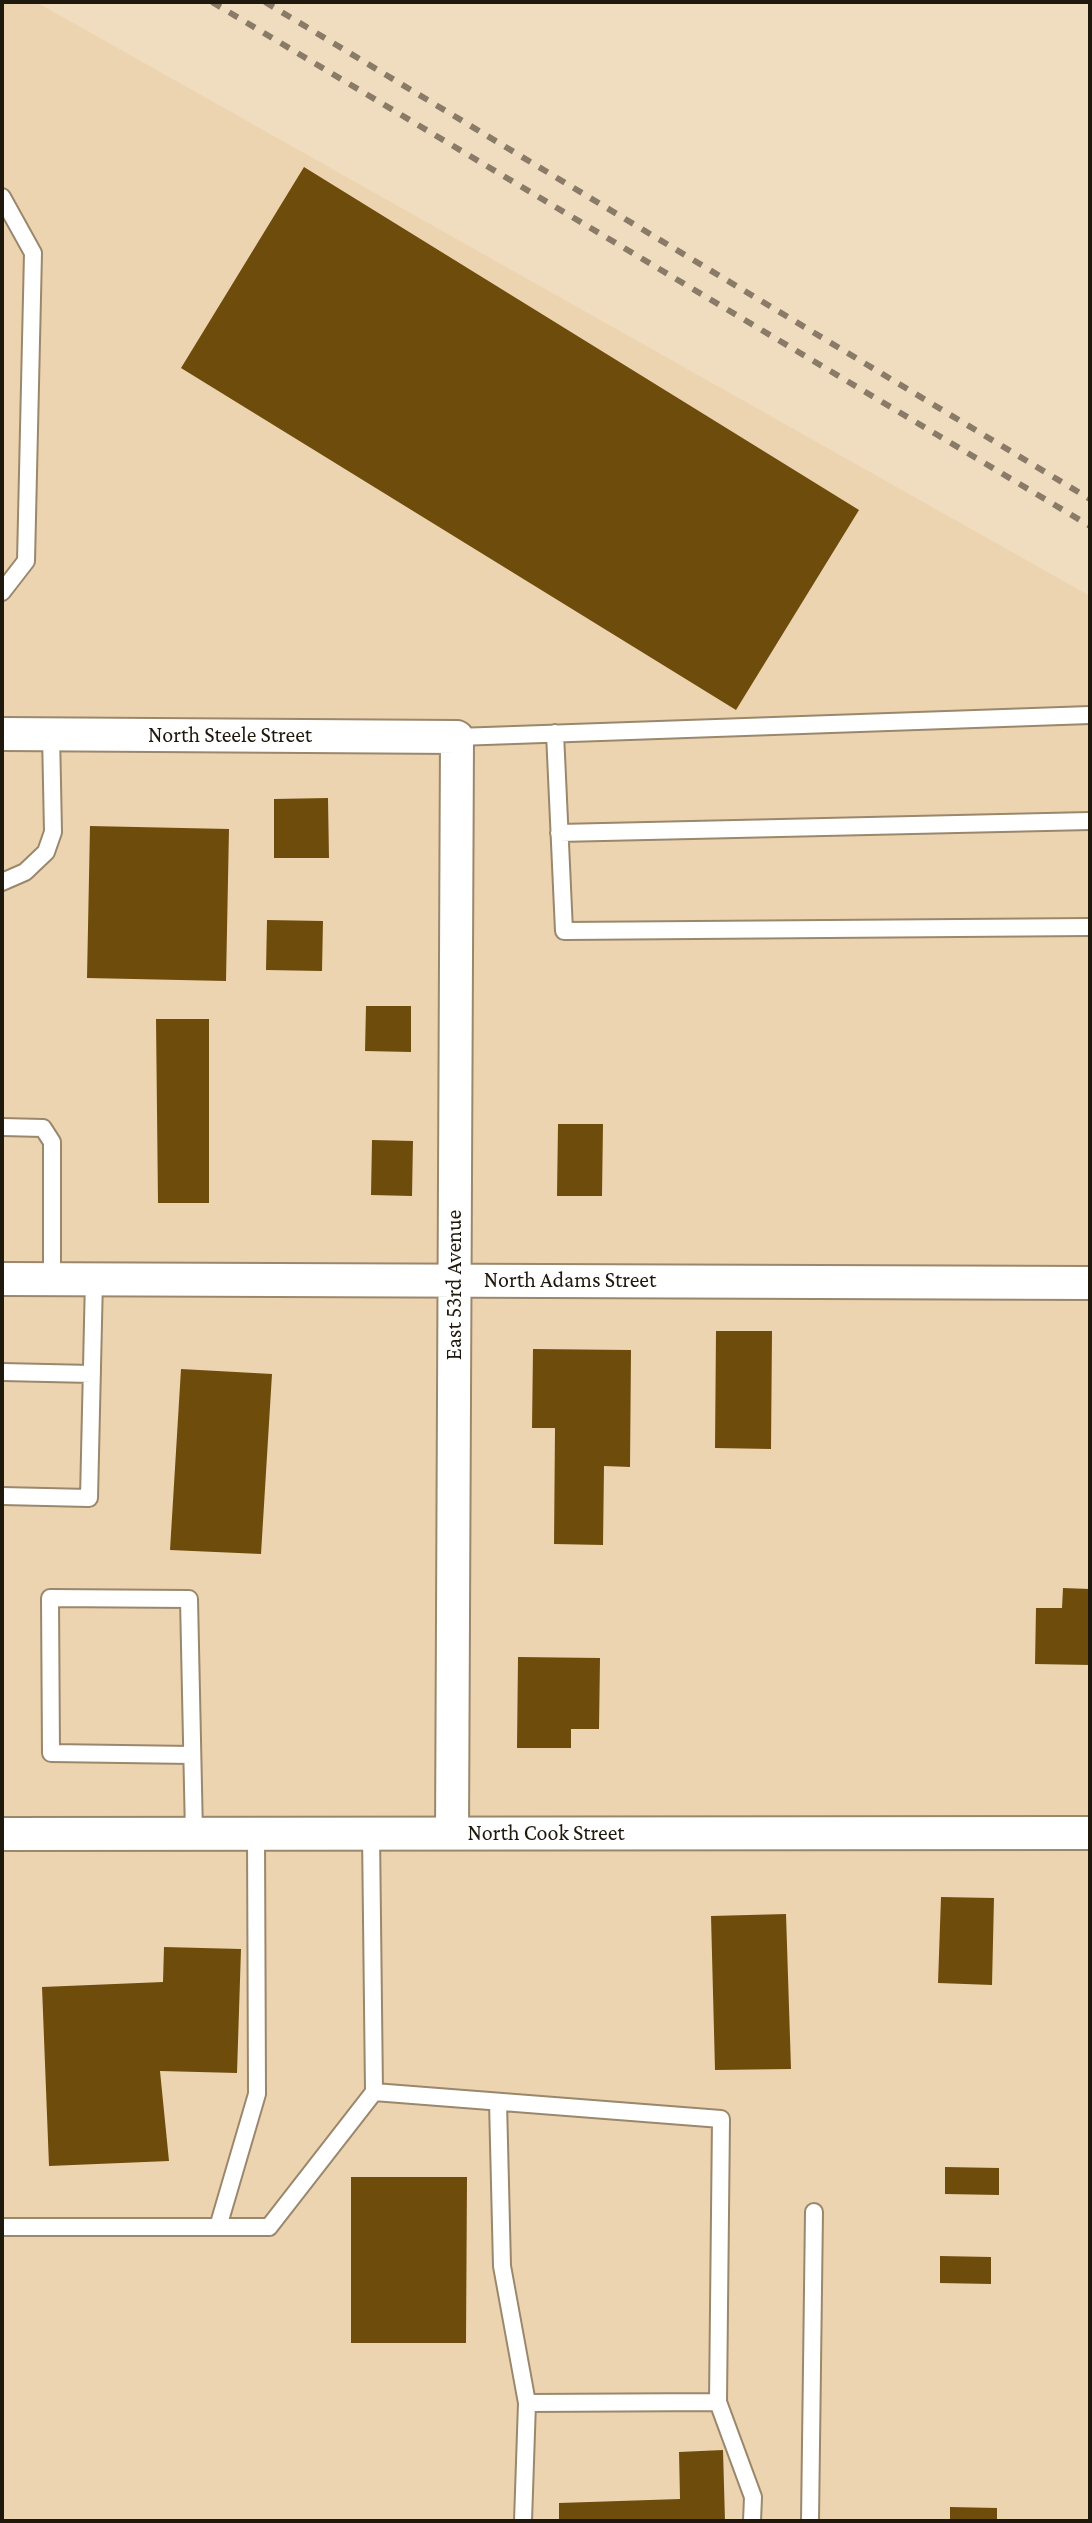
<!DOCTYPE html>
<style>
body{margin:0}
#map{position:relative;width:1092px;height:2523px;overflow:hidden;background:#f0dcbf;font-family:"Crimson Pro",serif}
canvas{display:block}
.frame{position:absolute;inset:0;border:4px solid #1f180d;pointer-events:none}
</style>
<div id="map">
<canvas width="1092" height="2523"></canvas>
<div class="frame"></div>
</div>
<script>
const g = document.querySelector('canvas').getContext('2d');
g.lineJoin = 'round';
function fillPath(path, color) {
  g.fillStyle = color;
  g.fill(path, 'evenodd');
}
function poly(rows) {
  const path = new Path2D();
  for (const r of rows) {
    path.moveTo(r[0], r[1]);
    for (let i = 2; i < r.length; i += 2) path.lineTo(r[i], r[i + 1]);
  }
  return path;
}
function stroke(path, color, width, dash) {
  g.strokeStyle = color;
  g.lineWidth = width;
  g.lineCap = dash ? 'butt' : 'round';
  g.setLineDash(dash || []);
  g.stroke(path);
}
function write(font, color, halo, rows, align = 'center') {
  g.font = font + ' "Crimson Pro",serif';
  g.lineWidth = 8;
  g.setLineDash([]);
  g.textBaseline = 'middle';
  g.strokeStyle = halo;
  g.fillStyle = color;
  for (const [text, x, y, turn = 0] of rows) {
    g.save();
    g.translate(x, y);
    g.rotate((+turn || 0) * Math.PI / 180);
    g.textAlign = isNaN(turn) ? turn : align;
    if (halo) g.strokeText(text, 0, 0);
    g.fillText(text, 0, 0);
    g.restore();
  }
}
fillPath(poly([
 [2,2,36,2,1090,596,1090,2521,2,2521]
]), '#edd4b0');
fillPath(poly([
 [304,167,859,510,736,710,181,368],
 [328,798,329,858,274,858,274,799],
 [90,826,229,829,226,981,87,978],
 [267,920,323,921,322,971,266,970],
 [366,1006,411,1006,411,1052,365,1051],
 [156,1019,209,1019,209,1203,158,1203],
 [558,1124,603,1124,602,1196,557,1196],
 [372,1140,413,1141,412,1196,371,1195],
 [716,1331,772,1331,771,1449,715,1448],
 [533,1349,631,1350,630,1467,604,1466,603,1545,554,1544,555,1428,532,1428],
 [181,1369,272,1374,261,1554,170,1550],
 [1063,1588,1090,1589,1090,1665,1035,1664,1036,1608,1062,1608],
 [518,1657,600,1658,599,1729,571,1729,571,1748,517,1748],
 [941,1897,994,1898,992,1985,938,1983],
 [786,1914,791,2069,715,2070,711,1916],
 [164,1947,241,1949,237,2073,160,2071,169,2161,49,2166,42,1987,163,1982],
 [945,2167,999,2168,999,2195,945,2194],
 [351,2177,467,2177,466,2343,351,2343],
 [940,2256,991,2257,991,2284,940,2283],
 [723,2450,725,2521,559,2521,559,2503,680,2499,679,2452],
 [950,2507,997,2508,997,2521,950,2521]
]), '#6e4d0c');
const service = poly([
 [2,197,33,253,26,561,2,592],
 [555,733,564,931,1090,927],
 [457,737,1090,715],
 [559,833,1090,821],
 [2,882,25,872,46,852,53,832,51,734],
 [2,1127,43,1128,52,1142,52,1279],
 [2,1372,92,1374],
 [2,1496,89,1498,94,1279],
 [192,1755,51,1753,50,1598,189,1599,194,1834],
 [374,2092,721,2119,718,2402,753,2497,752,2521],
 [498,2102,502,2266,527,2403],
 [2,2227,269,2227,374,2092,371,1833],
 [218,2227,257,2094,256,1833],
 [523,2521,527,2403,718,2402],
 [810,2521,814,2212]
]);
const minor = poly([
 [2,734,457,737,452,1833],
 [2,1279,1090,1283],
 [2,1834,1090,1833]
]);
stroke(service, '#9a876c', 20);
stroke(minor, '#9a876c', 36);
stroke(service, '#fff', 16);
stroke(minor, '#fff', 32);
stroke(poly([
 [212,2,1090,526],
 [265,2,1090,499]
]), '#897b67', 6, [10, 10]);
write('22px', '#1f180d', '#fff', [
 ["North Steele Street",230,735],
 ["North Adams Street",570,1280],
 ["East 53rd Avenue",454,1285,-90],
 ["North Cook Street",546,1833]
]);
</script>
